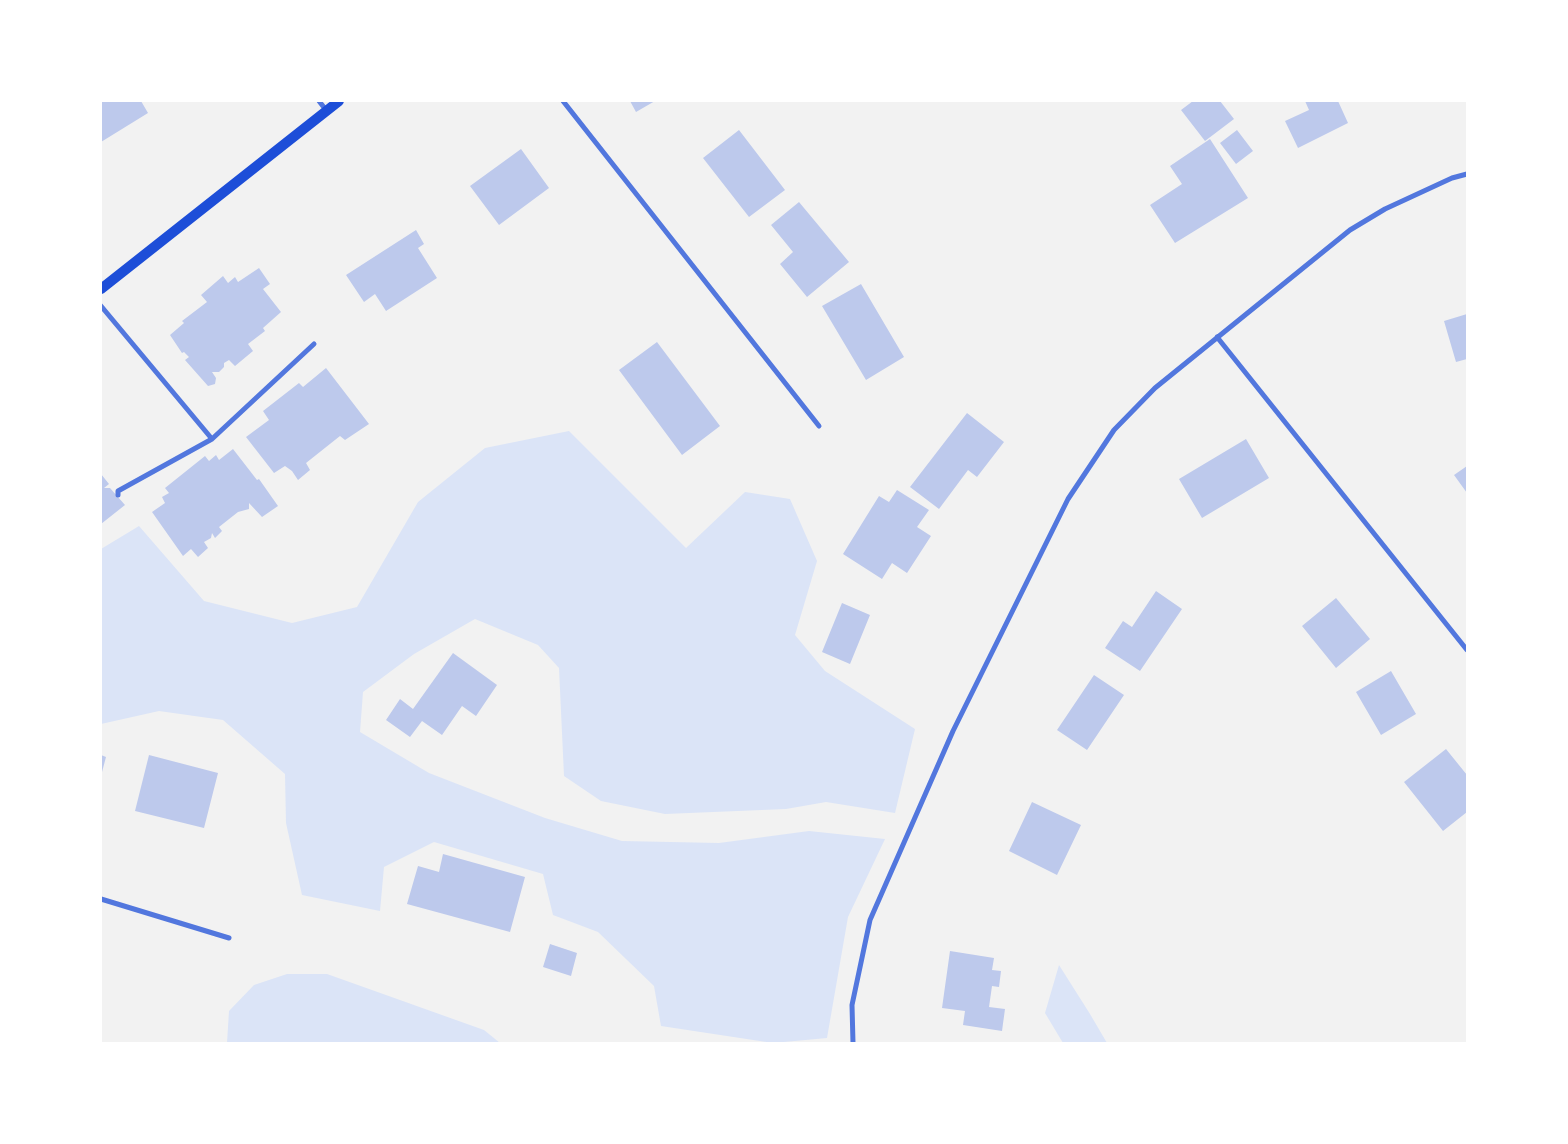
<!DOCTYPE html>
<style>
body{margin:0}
#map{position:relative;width:1568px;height:1144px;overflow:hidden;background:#f2f2f2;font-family:"Source Sans 3",sans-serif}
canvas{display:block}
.frame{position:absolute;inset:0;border:102px solid #fff;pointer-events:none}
</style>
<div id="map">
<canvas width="1568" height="1144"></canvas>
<div class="frame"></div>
</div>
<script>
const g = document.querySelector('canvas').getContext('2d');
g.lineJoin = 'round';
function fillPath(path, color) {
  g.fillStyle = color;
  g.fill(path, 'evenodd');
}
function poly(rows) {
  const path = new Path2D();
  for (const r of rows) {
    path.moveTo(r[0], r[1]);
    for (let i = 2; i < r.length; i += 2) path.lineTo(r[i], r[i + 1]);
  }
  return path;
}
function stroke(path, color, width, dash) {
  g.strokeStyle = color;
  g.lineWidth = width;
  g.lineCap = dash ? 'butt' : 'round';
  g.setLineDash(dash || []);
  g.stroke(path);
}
fillPath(poly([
 [569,431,686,548,745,492,790,499,817,561,795,635,825,671,915,729,895,813,826,802,786,809,665,814,601,801,564,776,559,668,538,645,475,619,414,654,363,692,360,732,429,773,545,818,622,841,719,843,809,831,885,839,848,917,827,1038,773,1043,661,1026,654,986,598,932,553,915,543,874,434,842,384,867,380,911,302,895,286,823,285,774,223,720,159,711,101,724,101,549,139,526,204,601,292,623,357,607,418,502,485,448],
 [1059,965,1090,1014,1107,1043,1063,1043,1045,1013],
 [287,974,327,974,484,1030,500,1043,227,1043,229,1011,254,985]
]), '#dbe4f7');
fillPath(poly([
 [101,101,141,101,148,113,101,142],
 [630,101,655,101,636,112],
 [1193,101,1220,101,1234,119,1205,141,1181,110],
 [1305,101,1338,101,1348,123,1298,148,1285,121,1309,110],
 [739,130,785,190,749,217,703,158],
 [1237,130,1253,151,1236,164,1220,143],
 [1210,139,1248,198,1175,243,1150,205,1182,184,1170,166],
 [521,149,549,188,499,225,470,186],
 [799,202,849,262,807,297,780,264,793,252,771,225],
 [416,230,424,244,418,248,437,278,386,311,375,294,364,302,346,275],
 [259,268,270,284,263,289,281,312,263,328,265,331,248,344,253,351,235,366,229,360,224,363,224,367,219,372,212,372,216,378,215,384,208,386,185,360,189,357,184,352,182,353,170,335,184,323,182,321,207,302,201,295,223,276,228,283,235,277,238,282],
 [861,284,904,357,866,380,822,306],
 [1467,314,1467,359,1456,362,1444,321],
 [657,342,720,426,682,455,619,370],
 [326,368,369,424,345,440,340,436,306,463,310,470,298,480,292,471,285,466,274,473,246,437,269,420,263,411,299,383,303,387],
 [967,413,1004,442,977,477,968,470,939,509,910,487],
 [1246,439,1269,478,1202,518,1179,479],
 [233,449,257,480,259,479,278,506,262,517,249,503,249,509,238,512,219,527,222,531,215,538,212,533,211,538,204,542,208,548,198,557,191,549,183,556,152,512,165,503,162,497,169,493,165,488,205,456,209,461,216,455,219,460],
 [1467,466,1467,493,1454,475],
 [101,474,109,484,104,488,110,488,125,505,101,524],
 [897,490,929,510,917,527,931,536,907,573,892,563,882,579,843,554,879,496,889,502],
 [1156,591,1182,609,1140,671,1105,648,1123,621,1132,627],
 [1336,598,1370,639,1336,668,1302,626],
 [842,603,870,615,850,664,822,652],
 [453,653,497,685,476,716,462,706,442,735,422,721,410,737,386,720,400,699,413,709],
 [1391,671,1416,714,1381,735,1356,692],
 [1094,675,1124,695,1087,750,1057,730],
 [1446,749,1467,775,1467,812,1443,831,1404,782],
 [101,755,106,757,102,772,101,772],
 [149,755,218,773,204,828,135,811],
 [1032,802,1081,825,1057,875,1009,851],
 [443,854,525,877,510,932,407,904,418,866,439,872],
 [550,944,577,953,571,976,543,967],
 [950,951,994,958,992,970,1001,971,999,987,992,986,989,1007,1005,1009,1002,1031,963,1025,965,1011,942,1008]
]), '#bdc9ec');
stroke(poly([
 [319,101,326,110],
 [563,101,819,426],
 [101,306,212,439],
 [1217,337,1467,650],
 [118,495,118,491,212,439,314,344],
 [101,899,229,938],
 [853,1043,852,1005,870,920,953,731,1068,499,1114,430,1155,388,1350,230,1385,209,1452,178,1467,174]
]), '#5277de', 5);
stroke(poly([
 [101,289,339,101]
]), '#1d4ed8', 10);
</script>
